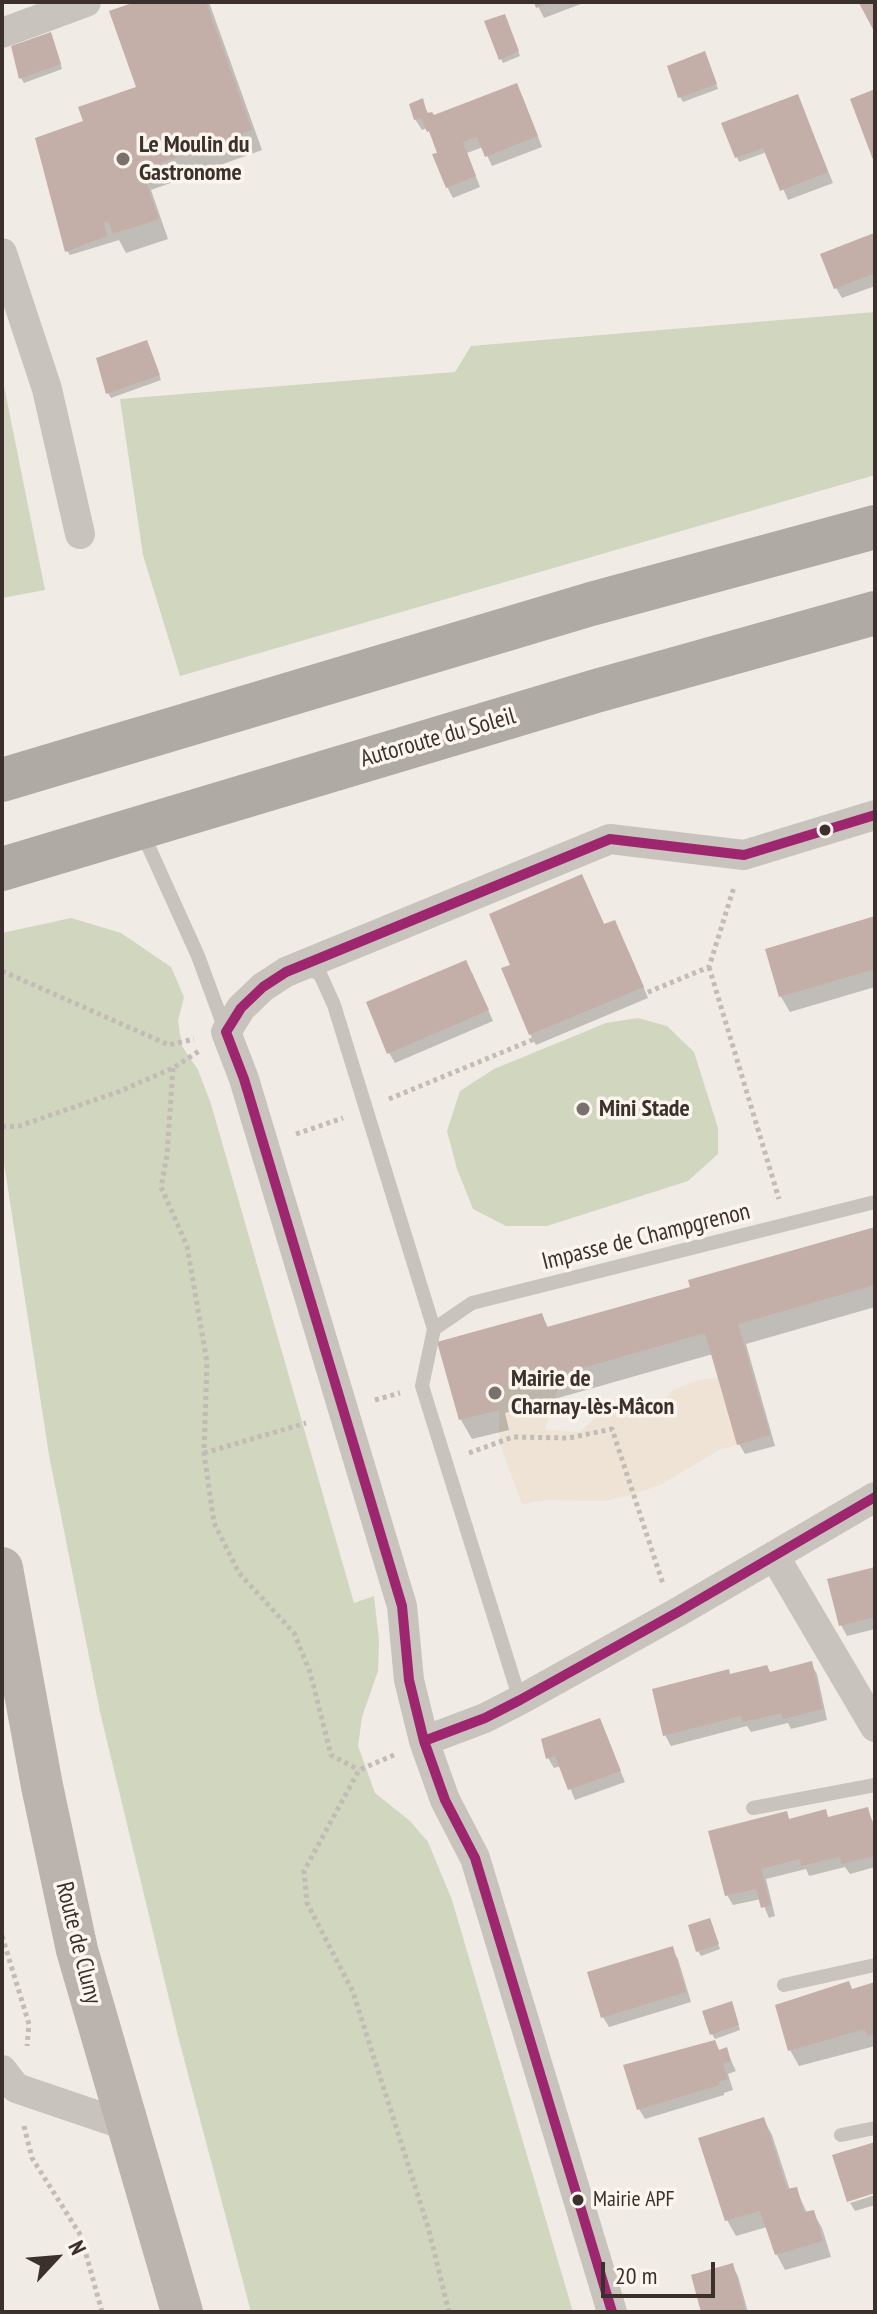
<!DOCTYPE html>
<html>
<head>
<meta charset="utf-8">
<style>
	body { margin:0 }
	#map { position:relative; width:877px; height:2314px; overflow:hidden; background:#f0ebe5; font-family:"PT Sans Narrow",sans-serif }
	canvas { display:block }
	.frame { position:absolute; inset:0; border:4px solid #3b302b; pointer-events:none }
	.north { position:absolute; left:16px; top:2218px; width:80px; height:80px; -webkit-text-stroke:6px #fbf5ee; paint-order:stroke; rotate:64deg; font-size:22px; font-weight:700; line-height:32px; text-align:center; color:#3b302b }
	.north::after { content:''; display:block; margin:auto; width:28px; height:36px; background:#3b302b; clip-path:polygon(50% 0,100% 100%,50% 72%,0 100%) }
	.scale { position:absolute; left:601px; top:2262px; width:114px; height:36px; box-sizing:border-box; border:4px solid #3b302b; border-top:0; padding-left:10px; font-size:24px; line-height:28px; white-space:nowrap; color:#3b302b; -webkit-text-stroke:6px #fbf5ee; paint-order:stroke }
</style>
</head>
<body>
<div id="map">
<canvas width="877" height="2314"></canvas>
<div class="frame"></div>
<div class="north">N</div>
<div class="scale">20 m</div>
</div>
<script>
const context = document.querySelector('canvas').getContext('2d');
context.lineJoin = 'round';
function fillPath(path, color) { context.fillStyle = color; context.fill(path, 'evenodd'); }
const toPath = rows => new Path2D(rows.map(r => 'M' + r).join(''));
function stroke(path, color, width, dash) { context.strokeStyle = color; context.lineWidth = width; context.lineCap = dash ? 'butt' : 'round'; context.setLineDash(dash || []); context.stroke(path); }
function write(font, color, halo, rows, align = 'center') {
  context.font = font + ' "PT Sans Narrow",sans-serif'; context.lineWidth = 7; context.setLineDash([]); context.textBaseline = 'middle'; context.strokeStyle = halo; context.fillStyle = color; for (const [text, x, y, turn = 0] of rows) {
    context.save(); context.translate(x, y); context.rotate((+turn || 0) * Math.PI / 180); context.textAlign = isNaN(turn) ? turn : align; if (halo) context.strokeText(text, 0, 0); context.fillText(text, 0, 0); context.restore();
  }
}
fillPath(toPath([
	[875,312,875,475,180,676,143,555,120,399,455,372,471,346],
	[2,376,45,590,2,598],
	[71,918,121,933,171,967,184,997,178,1021,182,1046,198,1070,211,1104,354,1603,374,1596,379,1640,378,1671,362,1717,358,1746,375,1793,410,1821,428,1842,452,1900,573,2312,251,2312,179,2040,100,1712,49,1455,2,1150,2,933],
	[638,1018,667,1026,694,1052,718,1128,718,1154,688,1181,547,1226,506,1226,473,1209,457,1169,447,1131,460,1091,494,1069,606,1023]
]), '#d1d6bf');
fillPath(toPath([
	[562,1374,545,1430,580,1432,606,1407,621,1407,638,1413,651,1412,661,1404,673,1390,698,1380,718,1378,737,1445,719,1450,660,1485,634,1494,604,1501,547,1500,522,1504,499,1442,499,1410,495,1393]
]), '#eee3d5');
fillPath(toPath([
	[141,2,209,2,262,150,151,190,168,239,126,253,119,240,70,255,67,251,86,122,138,88],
	[536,2,586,2,544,18],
	[507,21,520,56,503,63,501,59],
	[53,39,62,69,24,83,21,78],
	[707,59,718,89,683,102,680,97],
	[522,96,542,147,492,166,483,147,467,153,480,187,453,198,447,187,434,141,427,128,422,130,415,119,422,101,429,115,433,118],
	[810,126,833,183,788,200,767,152,739,162,737,157],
	[873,236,875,240,875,286,842,298,836,288],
	[149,347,161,380,111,398,108,393],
	[582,877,605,926,629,952,648,998,536,1045,530,1034,513,966],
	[875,918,875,987,790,1012,781,997,767,950],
	[472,973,493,1021,395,1063,389,1053],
	[875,1229,875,1307,746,1344,775,1446,745,1454,739,1444,713,1354,505,1413,509,1430,472,1439,461,1420,542,1316,549,1329,692,1288],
	[875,1569,875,1629,847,1636,841,1625],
	[811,1664,817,1674,827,1720,791,1729,788,1723,751,1732,747,1726,671,1746,665,1735,731,1676,770,1674],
	[599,1720,625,1782,575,1800,561,1766,554,1768,548,1758],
	[867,1809,875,1826,875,1867,850,1874,845,1867,809,1876,806,1869,766,1879,775,1916,769,1918,761,1899,733,1905,727,1895,786,1813,790,1821,825,1812,829,1819],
	[711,1926,720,1949,701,1956,698,1951],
	[672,1949,678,1959,691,2002,609,2027,603,2017],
	[875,1984,875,2046,799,2066,790,2050,853,1991],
	[732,2004,740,2030,715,2039,712,2034],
	[726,2050,736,2071,728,2074,733,2090,724,2093,724,2095,645,2119,639,2109],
	[764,2120,772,2135,790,2190,796,2189,807,2213,813,2212,822,2228,831,2257,785,2270,777,2255,767,2227,736,2236,727,2220],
	[875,2195,875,2205,855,2211,850,2203],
	[732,2265,738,2276,748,2312,703,2312]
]), '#0003');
fillPath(toPath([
	[135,2,206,2,252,130,142,170,159,219,113,234,108,221,104,223,107,236,65,252,35,138,83,121,78,107,136,87,109,11],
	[534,2,552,2,536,8],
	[862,2,875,2,875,33,859,3],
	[505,14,519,51,499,60,484,21],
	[51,32,61,64,19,79,11,46],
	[705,51,717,84,678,98,667,66],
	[517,83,538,136,485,157,477,137,463,142,476,176,446,188,432,154,437,153,429,131,427,132,421,118,414,120,409,104,423,98,427,113,432,112,434,115],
	[875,89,875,165,850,99],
	[798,94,828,172,780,191,763,148,735,158,721,123],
	[874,233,875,273,834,289,820,254],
	[147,340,160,375,106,394,96,358],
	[582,874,604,924,615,920,644,987,529,1035,501,968,510,965,489,914],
	[875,916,875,969,779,997,765,949],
	[466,960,489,1010,387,1054,366,1002],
	[875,1227,875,1285,738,1324,770,1435,737,1445,705,1333,495,1393,499,1410,459,1420,437,1342,542,1313,547,1327,690,1287,688,1280],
	[875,1567,875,1617,839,1626,827,1579],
	[812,1661,823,1709,783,1719,782,1713,743,1722,741,1716,663,1736,652,1689,729,1669,730,1674,767,1665,770,1672],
	[600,1718,621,1771,568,1790,555,1756,546,1759,541,1739],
	[868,1807,875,1833,875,1856,842,1864,839,1857,801,1866,800,1859,761,1869,771,1905,761,1908,756,1889,725,1896,708,1831,787,1811,789,1819,826,1809,828,1817],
	[710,1918,719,1944,696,1952,688,1925],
	[673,1946,686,1992,601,2018,587,1972],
	[849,1981,852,1989,875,1982,875,2033,867,2036,865,2029,788,2051,775,2005],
	[732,2001,739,2025,710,2035,702,2011],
	[715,2040,719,2050,727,2047,731,2061,723,2063,728,2079,719,2082,720,2085,637,2110,623,2065],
	[764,2117,787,2189,797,2187,804,2212,814,2210,823,2241,775,2255,760,2211,725,2221,698,2138],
	[875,2142,875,2193,847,2202,832,2155],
	[733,2263,746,2312,701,2312,691,2275]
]), '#c3afa7');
stroke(toPath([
	[709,967,779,1199],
	[2,971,169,1045,194,1039],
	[173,1068,167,1155,161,1187,187,1246,207,1362,204,1453,214,1523,239,1573,294,1633,310,1672,331,1755,359,1770],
	[389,1099,709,967,734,887],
	[2,1127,19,1126,118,1092,173,1068,199,1051],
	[296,1134,343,1118],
	[375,1400,400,1393],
	[204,1453,306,1423],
	[469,1453,513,1437,569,1438,612,1429,663,1584],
	[394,1755,359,1770,304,1871,307,1903,353,1992,428,2227,449,2312],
	[2,1936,29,2024,27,2046],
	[24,2126,32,2158,81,2236,102,2312]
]), '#c2bbb6', 5, [4, 4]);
stroke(toPath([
	[141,830,198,956,226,1032],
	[304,967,320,974,334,1005,434,1329,422,1386,520,1700],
	[434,1329,472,1303,875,1202],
	[753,1808,875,1785],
	[784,1985,875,1965],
	[841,2135,875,2128]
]), '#c9c3be', 14);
stroke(toPath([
	[2,33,86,2],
	[2,253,47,389,80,534],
	[775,1557,875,1727],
	[424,1741,485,1718,520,1700,678,1612,875,1497],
	[2,2070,16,2088,128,2126],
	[612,2312,475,1858,445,1800,424,1741,409,1680,402,1606,244,1079,226,1032,241,1008,263,987,286,972,610,839,744,855,875,815]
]), '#c9c3be', 30);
stroke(toPath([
	[2,1568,42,1786,77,1950,182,2312]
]), '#bab3ae', 42);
stroke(toPath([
	[2,780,591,604,875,527],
	[2,869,596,691,875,613]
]), '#afaaa4', 44);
stroke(toPath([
	[226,1032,244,1079,402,1606,409,1680,424,1741,445,1800,475,1858,612,2312],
	[226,1032,241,1008,263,987,286,972,610,839,744,855,875,815],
	[424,1741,485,1718,520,1700,678,1612,875,1497]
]), '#9d266f', 10);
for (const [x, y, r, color] of [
	[123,159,8,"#7a716c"],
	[825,830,7,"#3b302b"],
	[583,1109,8,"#7a716c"],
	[495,1393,8,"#7a716c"],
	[578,2200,7,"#3b302b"]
]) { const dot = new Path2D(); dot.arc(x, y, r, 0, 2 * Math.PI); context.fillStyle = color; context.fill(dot); stroke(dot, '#fbf5ee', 3); }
write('22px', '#3b302b', '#fbf5ee', [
	["Mairie APF",593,2200]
], 'left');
write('bold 24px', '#3b302b', '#fbf5ee', [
	["Le Moulin du",139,145],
	["Gastronome",139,173],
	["Mini Stade",599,1109],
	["Mairie de",511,1379],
	["Charnay-lès-Mâcon",511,1407]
], 'left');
write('24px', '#3b302b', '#fbf5ee', [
	["Autoroute du Soleil",438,738,-16],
	["Impasse de Champgrenon",646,1237,-14],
	["Route de Cluny",78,1943,76]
]);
</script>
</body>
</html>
